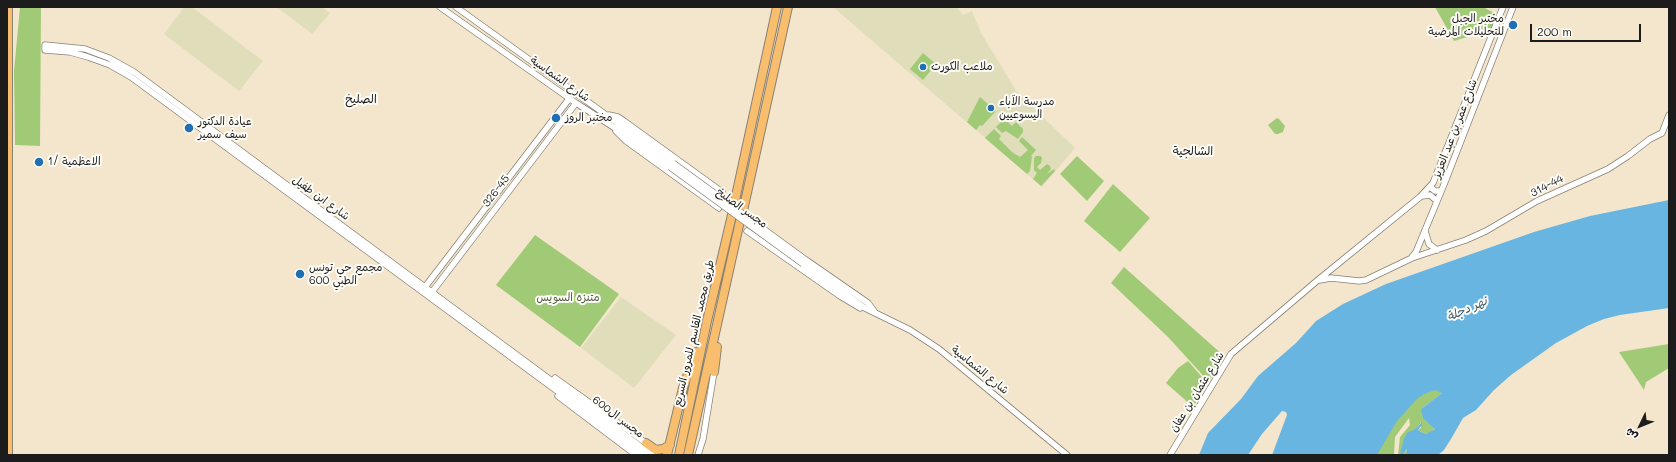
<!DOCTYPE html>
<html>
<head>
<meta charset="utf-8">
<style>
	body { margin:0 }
	#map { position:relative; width:1676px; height:462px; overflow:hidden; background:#f3e6cd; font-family:Mali,"Playpen Sans Arabic",sans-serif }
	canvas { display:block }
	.frame { position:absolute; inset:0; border:8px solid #1c1c1c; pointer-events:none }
	.north { position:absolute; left:1620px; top:406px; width:40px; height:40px; -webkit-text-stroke:3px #fdfcf7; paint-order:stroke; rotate:227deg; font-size:11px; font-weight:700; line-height:16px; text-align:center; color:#1c1c1c }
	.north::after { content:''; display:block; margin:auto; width:14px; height:18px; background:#1c1c1c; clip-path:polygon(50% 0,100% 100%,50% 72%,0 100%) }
	.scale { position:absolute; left:1530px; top:24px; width:111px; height:18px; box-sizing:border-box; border:2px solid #1c1c1c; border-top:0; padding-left:5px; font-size:12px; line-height:14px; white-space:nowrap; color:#1c1c1c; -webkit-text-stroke:3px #fdfcf7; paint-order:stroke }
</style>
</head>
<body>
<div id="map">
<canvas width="1676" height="462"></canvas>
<div class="frame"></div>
<div class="north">ش</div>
<div class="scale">200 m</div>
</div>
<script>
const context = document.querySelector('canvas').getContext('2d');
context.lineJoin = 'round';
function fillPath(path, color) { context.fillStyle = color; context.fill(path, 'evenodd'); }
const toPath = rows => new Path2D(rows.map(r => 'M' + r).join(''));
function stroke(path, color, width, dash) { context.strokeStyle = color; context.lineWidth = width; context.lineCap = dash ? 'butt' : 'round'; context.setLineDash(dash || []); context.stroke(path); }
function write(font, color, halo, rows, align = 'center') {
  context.font = font + ' Mali,"Playpen Sans Arabic",sans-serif'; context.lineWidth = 4; context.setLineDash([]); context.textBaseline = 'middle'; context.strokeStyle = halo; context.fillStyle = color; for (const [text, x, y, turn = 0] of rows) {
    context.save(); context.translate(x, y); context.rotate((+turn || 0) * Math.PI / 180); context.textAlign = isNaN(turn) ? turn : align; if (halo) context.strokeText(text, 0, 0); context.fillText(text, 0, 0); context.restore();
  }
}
fillPath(toPath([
	[184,7,192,7,263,61,239,91,164,34],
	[277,7,322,7,330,13,312,34],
	[833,7,956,7,963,15,972,11,981,33,1017,92,1075,148,1042,187],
	[621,297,676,335,634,388,581,348]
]), '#e0ddbb');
fillPath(toPath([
	[20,7,41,7,40,146,15,145,14,71],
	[1435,7,1483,7,1498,15,1494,29,1454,41],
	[923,53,936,64,923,80,910,69],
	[980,97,996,111,982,126,980,125,976,130,967,122],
	[1277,118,1279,119,1285,126,1283,132,1278,134,1275,134,1268,125],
	[1004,119,1012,126,1016,122,1023,129,1023,132,1018,139,1006,131,1002,133,996,127],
	[994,129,1001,136,999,139,1012,152,1020,157,1028,150,1019,141,1022,137,1036,150,1031,156,1032,156,1030,171,1027,174,985,138],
	[1036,156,1041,156,1042,158,1041,163,1037,167,1040,170,1047,164,1050,166,1051,169,1047,174,1054,169,1055,171,1041,186,1033,179,1037,173,1034,170,1034,158],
	[1077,156,1104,181,1087,201,1060,174],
	[1113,184,1150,218,1120,252,1084,221],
	[535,235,619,294,580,347,496,285],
	[1124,267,1224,356,1209,382,1168,337,1111,283],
	[1669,344,1669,368,1646,382,1644,390,1619,352],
	[1188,361,1208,384,1193,407,1166,383,1178,368],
	[1433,383,1442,393,1421,409,1435,428,1431,432,1426,434,1421,432,1418,430,1421,428,1421,422,1404,453,1408,449,1406,455,1398,455,1400,437,1410,425,1409,418,1395,437,1394,455,1373,455,1396,418]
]), '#a1ca76');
fillPath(toPath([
	[1669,200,1669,308,1620,315,1604,319,1587,326,1556,343,1511,375,1494,390,1476,410,1463,418,1451,439,1444,450,1438,455,1406,455,1407,449,1402,455,1400,454,1404,439,1407,433,1417,428,1422,422,1422,425,1418,430,1421,432,1426,434,1435,429,1423,418,1421,409,1442,393,1435,390,1424,394,1417,399,1397,421,1377,455,1272,455,1287,415,1286,412,1282,411,1262,434,1248,455,1199,455,1208,433,1241,399,1258,376,1296,343,1316,321,1343,304,1386,284,1534,232,1590,216]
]), '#69b5e2');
const tertiary = toPath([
	[440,7,576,103,632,139,670,167],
	[456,7,673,163],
	[609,115,618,117,624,121,722,192],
	[616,131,626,141,719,208],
	[1430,187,1435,191,1441,191],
	[1422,196,1430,195,1437,201],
	[747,231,840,296,860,308],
	[1425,231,1429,244,1437,250],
	[1412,257,1416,252,1445,182,1513,7],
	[806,260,868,303,874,311],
	[803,264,865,308,910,330,939,349,1067,455],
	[1320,280,1331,278,1359,281,1366,280,1412,258,1466,240,1486,231,1537,201,1608,169,1628,156,1650,139,1662,133,1669,115],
	[425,287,569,99],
	[432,292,576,103],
	[555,378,646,443],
	[558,396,636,455],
	[644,455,131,77,110,65,88,57,70,52,45,50,45,45,85,49,109,58,134,72,652,455],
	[698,455,703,439,714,372],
	[1170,455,1231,354,1318,280,1420,197,1433,183,1503,7]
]);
const motorway = toPath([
	[8,7,8,455],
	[734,205,777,7],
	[743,211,788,7],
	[714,372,717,347],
	[646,443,656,450,663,449,670,445],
	[667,455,683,388,696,352],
	[679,455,707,321,732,215],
	[688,455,740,221]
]);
stroke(tertiary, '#888174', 7);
stroke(motorway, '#888174', 10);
stroke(tertiary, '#fff', 5.5);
stroke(motorway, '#f9be6d', 8);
const tertiaryBridge = toPath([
	[673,163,806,260],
	[670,167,803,264]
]);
stroke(tertiaryBridge, '#888174', 7, []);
stroke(tertiaryBridge, '#fff', 5.5);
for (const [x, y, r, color] of [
	[1513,25,5,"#1f6fb2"],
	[923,67,4,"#1f6fb2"],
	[991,108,4,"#1f6fb2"],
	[556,118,5,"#1f6fb2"],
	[189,128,5,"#1f6fb2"],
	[39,162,5,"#1f6fb2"],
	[300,274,5,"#1f6fb2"]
]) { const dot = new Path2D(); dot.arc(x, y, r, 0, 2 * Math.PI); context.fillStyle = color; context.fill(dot); stroke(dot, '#fdfcf7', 1.5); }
write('11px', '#1c1c1c', '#fdfcf7', [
	["مختبر الجبل",1504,19,"right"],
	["للتحليلات المرضية",1504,32,"right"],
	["ملاعب الكورت",931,67],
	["مدرسة الآباء",999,102],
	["اليسوعيين",999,115],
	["مختبر الروز",565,118],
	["عيادة الدكتور",198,122],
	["سيف سمير",198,135],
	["الاعظمية /1",48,162],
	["مجمع حي تونس",309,268],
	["الطبي 600",309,281]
], 'left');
write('11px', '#1c1c1c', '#fdfcf7', [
	["شارع الشماسية",560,79,35],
	["شارع عمر بن عبد العزيز",1455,129,-69],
	["314-44",1547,186,-27],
	["326-45",496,191,-53],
	["شارع ابن طفيل",321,198,36],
	["مجسر الصليخ",742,208,36],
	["طريق محمد القاسم للمرور السريع",694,333,-77],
	["شارع الشماسية",980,370,39],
	["شارع عثمان بن عفان",1197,392,-58],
	["مجسر ال600",618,417,37]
]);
write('11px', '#4b593c', '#fdfcf7', [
	["متنزه السويس",568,298]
]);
write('12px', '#1c1c1c', '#fdfcf7', [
	["الصليخ",361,99],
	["الشالجية",1193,151]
]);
write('italic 12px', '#3b596b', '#fdfcf7', [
	["نهر دجلة",1467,309,-24]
]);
</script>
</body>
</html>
